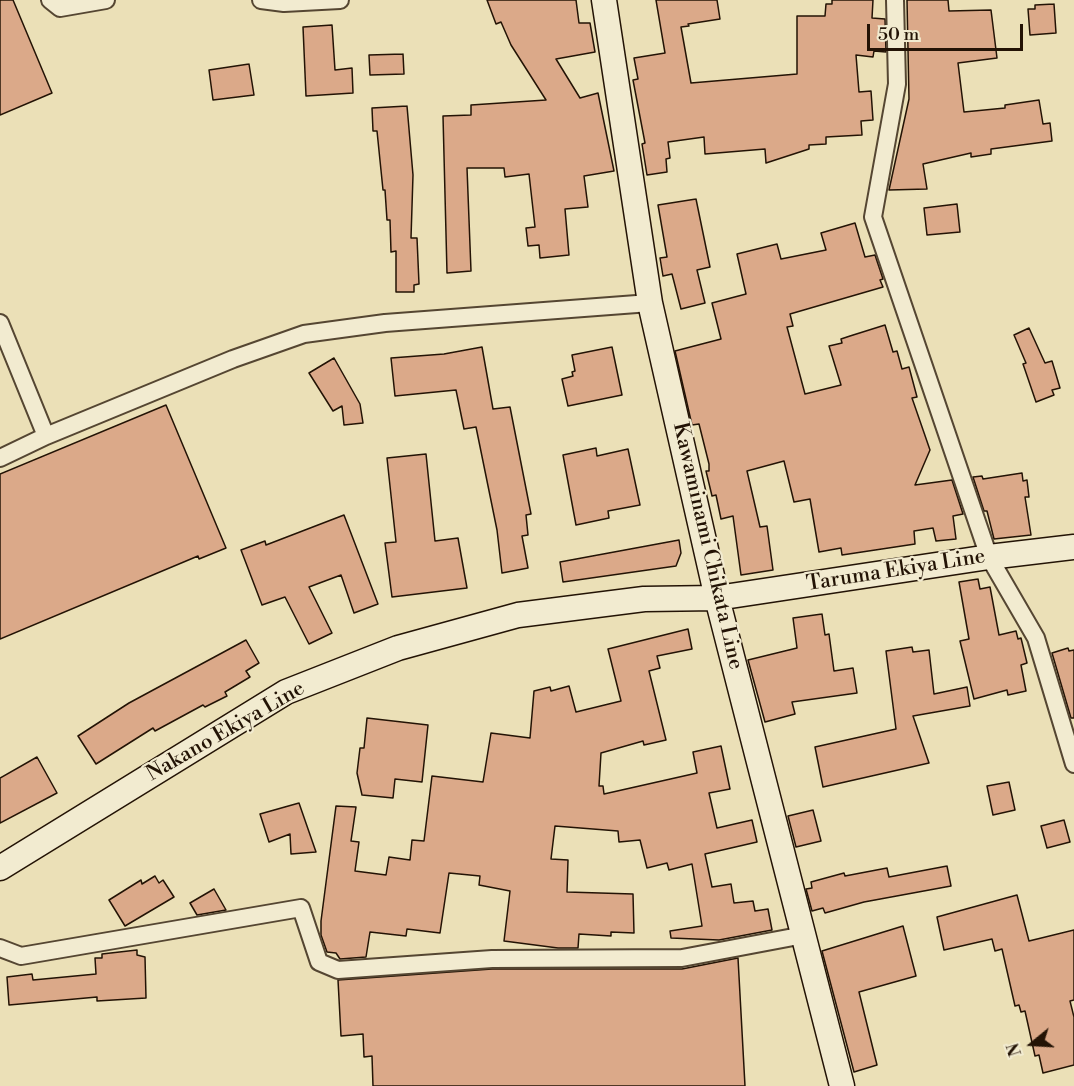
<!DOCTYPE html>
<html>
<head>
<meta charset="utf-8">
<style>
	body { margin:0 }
	#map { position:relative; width:1074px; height:1086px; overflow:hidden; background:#ebe0b7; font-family:"Libre Bodoni",serif }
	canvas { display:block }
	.north { position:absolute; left:1002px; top:1014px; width:60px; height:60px; -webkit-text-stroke:4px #f2ebd0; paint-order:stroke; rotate:252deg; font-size:16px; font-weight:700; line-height:24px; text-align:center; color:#231305 }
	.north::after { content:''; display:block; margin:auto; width:21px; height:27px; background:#231305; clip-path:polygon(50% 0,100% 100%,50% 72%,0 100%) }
	.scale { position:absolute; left:867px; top:24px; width:156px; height:27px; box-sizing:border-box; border:3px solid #231305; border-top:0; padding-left:8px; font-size:18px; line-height:21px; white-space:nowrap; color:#231305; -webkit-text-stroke:4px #f2ebd0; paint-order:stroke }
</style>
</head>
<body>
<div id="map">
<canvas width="1074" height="1086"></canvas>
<div class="north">N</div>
<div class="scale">50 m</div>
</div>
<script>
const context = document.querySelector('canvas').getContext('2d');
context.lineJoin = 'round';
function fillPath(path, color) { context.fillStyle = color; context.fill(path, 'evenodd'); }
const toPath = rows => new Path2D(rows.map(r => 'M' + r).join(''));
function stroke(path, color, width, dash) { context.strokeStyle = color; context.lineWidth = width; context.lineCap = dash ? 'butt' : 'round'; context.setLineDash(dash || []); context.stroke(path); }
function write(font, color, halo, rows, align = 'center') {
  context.font = font + ' "Libre Bodoni",serif'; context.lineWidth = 4.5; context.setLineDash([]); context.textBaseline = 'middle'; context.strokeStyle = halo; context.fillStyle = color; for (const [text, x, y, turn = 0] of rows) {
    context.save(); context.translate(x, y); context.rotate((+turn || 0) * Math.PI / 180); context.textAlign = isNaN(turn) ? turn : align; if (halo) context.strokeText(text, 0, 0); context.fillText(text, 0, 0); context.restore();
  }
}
const building = toPath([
	[0,0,13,0,52,93,0,115,0,0],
	[487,0,576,0,579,23,590,23,595,52,556,59,580,98,598,93,614,171,584,176,588,207,565,209,569,255,540,258,539,245,528,246,526,228,535,227,529,174,505,177,504,168,467,168,471,271,447,273,443,116,471,115,471,105,546,100,511,45,501,22,496,24,487,0],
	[656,0,717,0,720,19,688,24,689,26,681,27,691,83,797,74,797,16,825,16,826,4,832,4,832,0,873,0,872,18,885,19,886,52,874,51,873,57,856,55,859,92,871,91,873,120,861,121,862,135,826,137,826,144,809,145,809,149,766,163,765,149,705,154,704,137,668,142,670,158,666,159,667,172,647,175,642,144,645,143,633,80,638,79,634,58,665,53,656,0],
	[907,0,948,0,949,11,991,10,997,58,958,63,964,112,1005,108,1005,105,1039,100,1043,124,1050,123,1052,141,991,149,991,154,971,157,971,153,923,164,927,189,889,190,909,99,907,0],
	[1054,4,1056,33,1030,35,1028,9,1035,9,1035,5,1054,4],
	[332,25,335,70,352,68,353,93,306,96,303,27,332,25],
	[403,54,404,74,370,75,369,55,403,54],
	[249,64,254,95,213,100,209,70,249,64],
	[407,106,413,175,411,238,417,238,419,284,414,285,414,292,396,292,396,251,391,252,390,220,387,220,385,190,383,190,377,131,373,131,372,108,407,106],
	[696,199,710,267,697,270,705,303,681,309,672,274,663,276,660,258,667,257,658,205,696,199],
	[957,204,960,232,927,235,924,208,957,204],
	[855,223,865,257,875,255,883,279,880,280,883,287,790,314,793,326,787,327,805,394,841,385,829,346,842,343,841,339,850,336,885,325,893,352,897,351,902,369,909,367,917,397,912,398,930,450,915,485,952,480,963,514,953,516,956,539,936,541,933,528,914,531,915,544,842,555,841,548,819,552,810,499,794,502,784,461,747,471,760,527,767,526,773,570,741,575,733,516,721,519,716,495,712,496,706,471,709,471,709,464,699,424,692,425,675,351,721,339,712,303,746,294,737,254,777,244,781,259,826,250,821,233,855,223],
	[1029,328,1045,363,1052,361,1060,388,1052,390,1054,395,1036,402,1023,364,1026,363,1014,335,1029,328],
	[482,347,493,409,510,407,531,514,526,515,528,535,522,536,528,568,502,573,497,530,476,427,464,429,456,390,395,396,391,358,444,354,482,347],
	[612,347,622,395,568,406,562,379,573,376,572,372,575,371,572,355,612,347],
	[334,358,360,404,363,423,344,425,342,406,333,411,309,373,334,358],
	[166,405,226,548,199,559,198,556,0,639,0,474,166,405],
	[596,448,597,456,628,449,640,505,608,511,609,518,576,525,563,455,596,448],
	[426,454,435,541,458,538,467,588,392,597,385,543,396,542,387,458,426,454],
	[1022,473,1023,481,1027,480,1029,497,1025,497,1031,535,994,539,987,511,984,511,973,477,982,476,983,479,1022,473],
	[344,515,378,604,354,613,341,575,309,587,332,633,309,644,285,597,262,605,241,550,265,541,266,545,344,515],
	[679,540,681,553,676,566,563,582,560,562,679,540],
	[978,579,980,589,990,587,999,635,1016,631,1018,639,1021,638,1027,663,1021,665,1026,691,1008,695,1007,690,974,699,960,641,969,639,959,582,978,579],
	[822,614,825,635,829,634,834,671,853,668,857,693,792,702,795,714,765,722,748,660,797,648,793,618,822,614],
	[688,629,692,649,657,656,660,668,649,671,666,740,644,745,643,741,601,753,599,786,603,786,604,794,697,773,693,752,721,746,730,789,709,793,717,828,752,820,757,842,705,854,712,887,731,884,734,903,753,901,755,911,768,909,772,930,719,940,671,938,670,931,702,926,692,864,669,870,667,863,647,868,640,840,619,842,618,831,555,826,551,859,568,860,567,892,633,894,634,933,611,932,611,936,579,934,578,948,558,948,504,941,510,891,479,885,480,876,449,873,440,933,407,929,406,936,370,932,366,957,340,959,336,953,327,952,321,935,321,921,336,806,356,807,351,841,359,842,355,871,386,875,389,857,410,860,412,840,424,841,432,776,483,782,491,733,530,738,534,691,550,687,551,691,569,686,576,712,621,701,608,649,688,629],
	[246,640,259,663,246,671,250,677,225,692,227,696,205,707,203,705,155,731,153,728,96,764,78,736,129,703,246,640],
	[912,647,913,652,929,650,934,694,967,687,970,706,913,716,929,763,823,787,815,747,896,729,886,651,912,647],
	[1068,648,1069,651,1074,650,1074,718,1071,718,1052,653,1068,648],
	[367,718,428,725,422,782,395,779,393,798,362,795,357,773,360,748,364,748,367,718],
	[37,757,57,793,0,823,0,778,37,757],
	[1009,782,1015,810,993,815,987,786,1009,782],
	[299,803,316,852,291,854,290,834,269,842,260,814,299,803],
	[813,810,821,841,796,847,788,816,813,810],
	[1064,820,1070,842,1047,848,1041,826,1064,820],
	[947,866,951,886,864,902,825,913,823,908,812,911,806,889,812,888,811,882,844,873,845,876,887,868,889,877,947,866],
	[155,876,159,883,163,880,174,897,125,926,109,900,141,880,142,884,155,876],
	[214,889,226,910,197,915,190,903,214,889],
	[1017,895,1029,941,1074,930,1074,1000,1070,1001,1074,1017,1074,1065,1043,1073,1039,1055,1035,1056,1025,1011,1021,1012,1019,1005,1015,1006,1002,949,995,951,992,939,944,950,937,917,1017,895],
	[903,926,916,976,859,992,877,1065,854,1072,822,951,903,926],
	[137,950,137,955,145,957,146,998,97,1001,97,997,9,1005,7,977,32,974,33,980,96,974,95,958,102,958,102,954,137,950],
	[738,958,745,1086,373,1086,372,1056,364,1057,363,1034,341,1036,338,980,492,969,682,969,738,958]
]);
fillPath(building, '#dba989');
stroke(building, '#231305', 1.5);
const minor = toPath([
	[50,0,60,8,106,0],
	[261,0,284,3,340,0],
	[895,0,897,84,873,217,989,557,1036,638,1074,764],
	[0,323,46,436],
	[0,458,46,436,233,359,304,334,385,323,650,303],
	[0,948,21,956,301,908,319,962,338,970,492,959,682,958,804,935]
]);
const secondary = toPath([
	[604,0,650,303,717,598,842,1086],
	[0,868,286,692,398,648,518,615,644,599,717,598,989,557,1074,547]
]);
stroke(minor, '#554632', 20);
stroke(secondary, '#231305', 27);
stroke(minor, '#f2ebd0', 16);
stroke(secondary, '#f2ebd0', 24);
write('21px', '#231305', '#f2ebd0', [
	["Kawaminami Chikata Line",707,546,77],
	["Taruma Ekiya Line",896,571,-9],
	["Nakano Ekiya Line",226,732,-30]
]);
</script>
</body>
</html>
